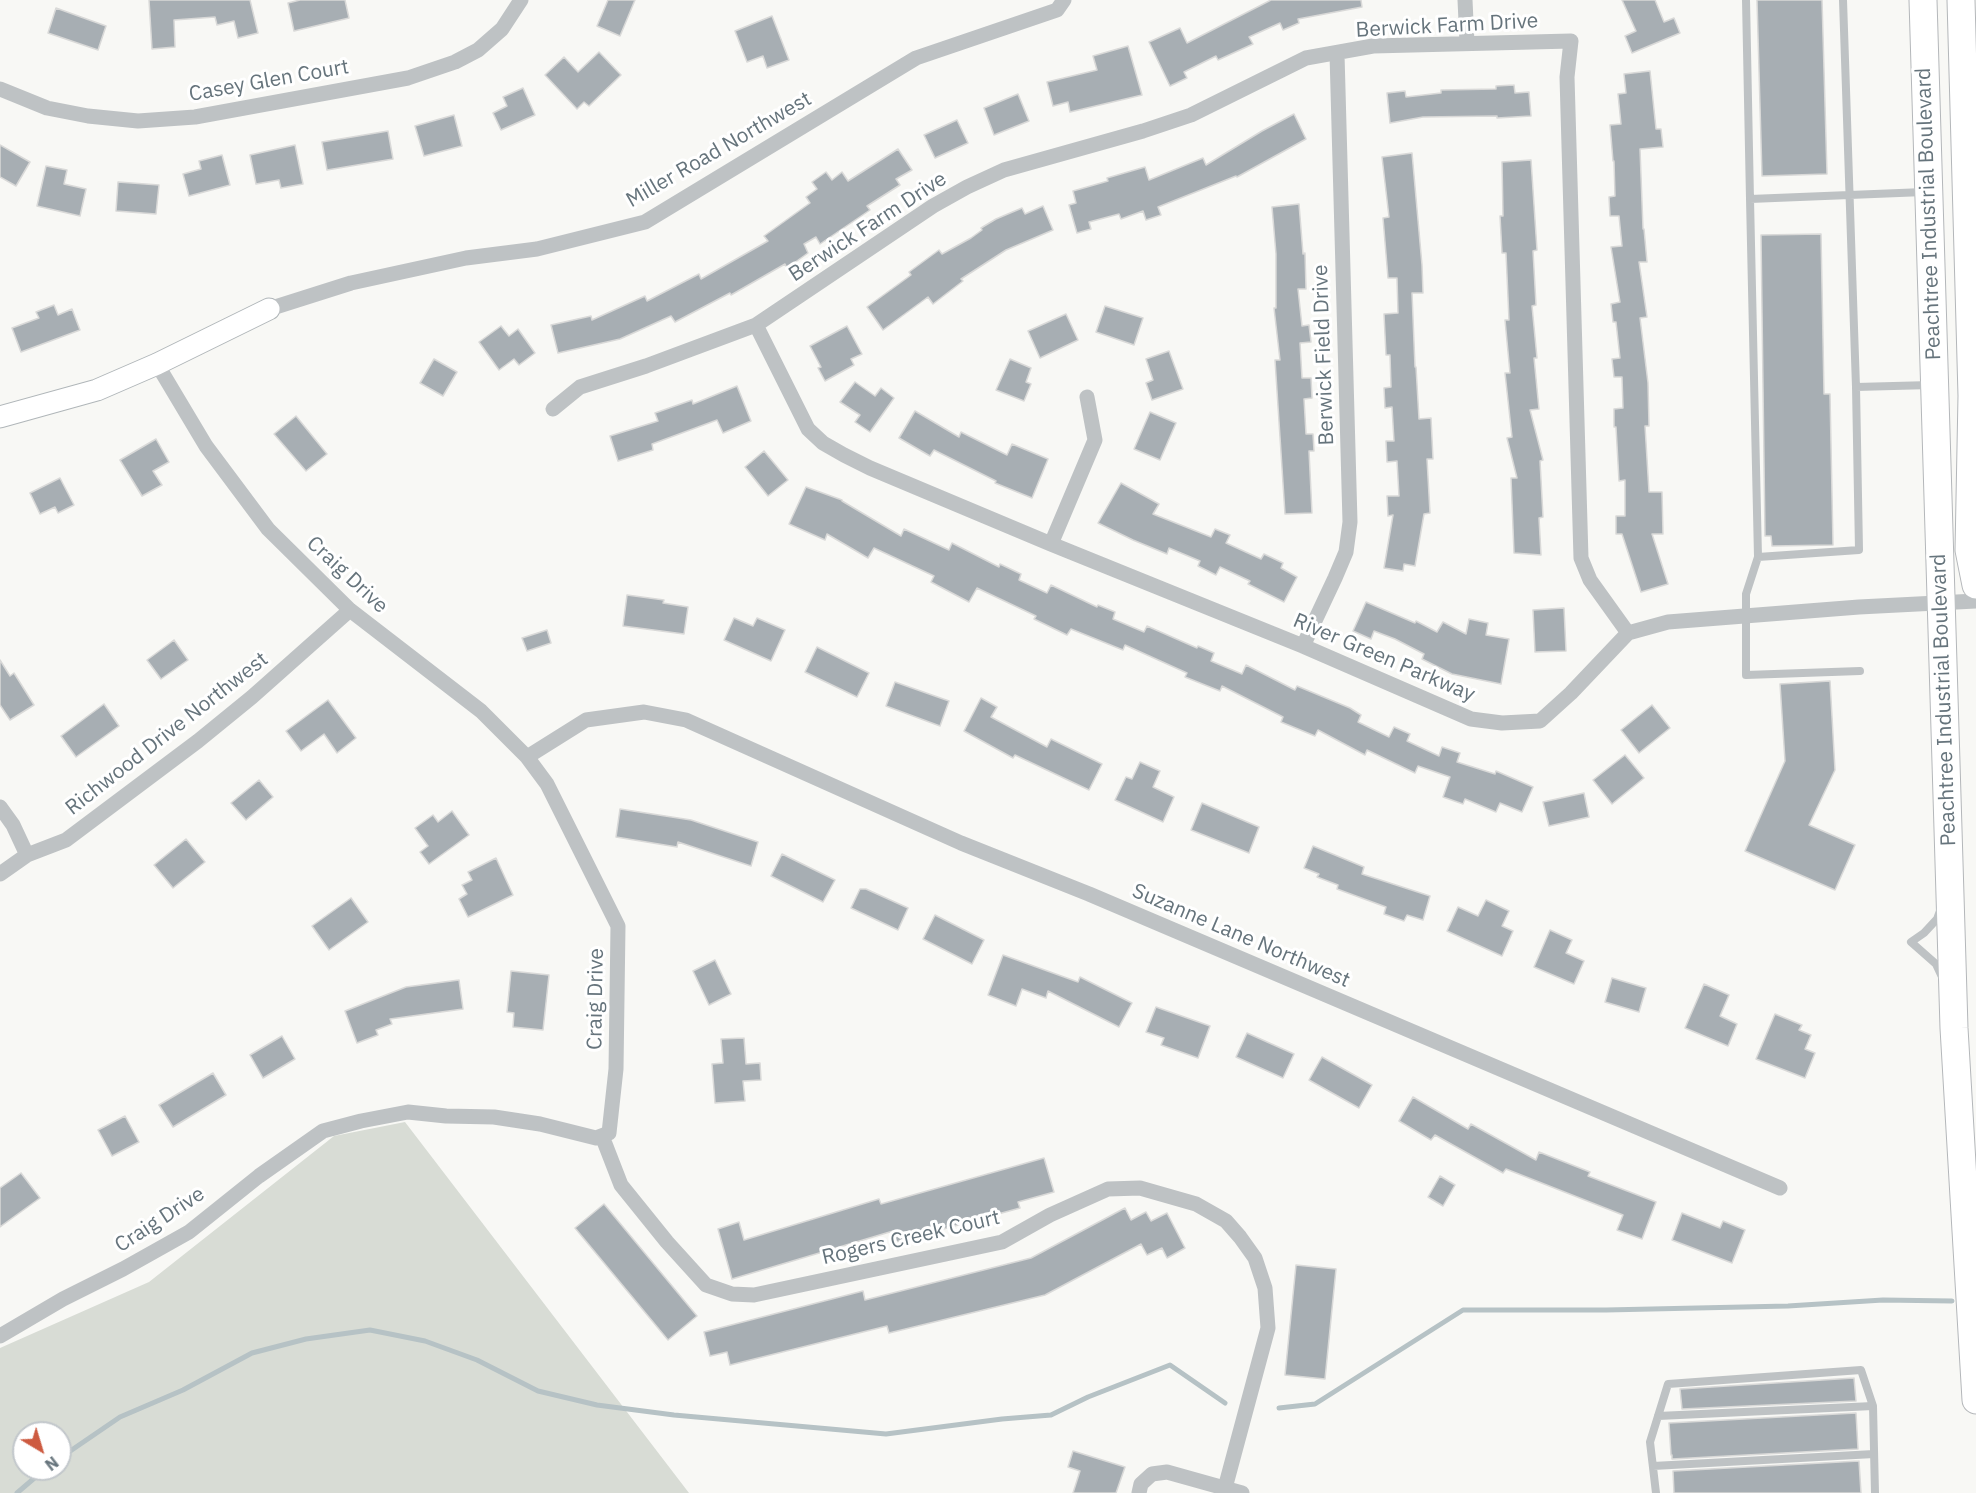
<!DOCTYPE html>
<html>
<head>
<meta charset="utf-8">
<style>
	body { margin:0 }
	#map { position:relative; width:1976px; height:1493px; overflow:hidden; background:#f8f8f5; font-family:"IBM Plex Sans",sans-serif }
	canvas { display:block }
	.north { position:absolute; left:12px; top:1421px; width:60px; height:60px; box-sizing:border-box; background:#fff; border:2px solid #c2c7cb; border-radius:50%; rotate:142deg; font-size:16px; font-weight:700; line-height:24px; text-align:center; color:#66747c }
	.north::after { content:''; display:block; margin:auto; width:21px; height:27px; background:#cd5a40; clip-path:polygon(50% 0,100% 100%,50% 72%,0 100%) }
</style>
</head>
<body>
<div id="map">
<canvas width="1976" height="1493"></canvas>
<div class="north">N</div>
</div>
<script>
const context = document.querySelector('canvas').getContext('2d');
context.lineJoin = 'round';
function fillPath(path, color) { context.fillStyle = color; context.fill(path, 'evenodd'); }
const toPath = rows => new Path2D(rows.map(r => 'M' + r).join(''));
function stroke(path, color, width, dash) { context.strokeStyle = color; context.lineWidth = width; context.lineCap = dash ? 'butt' : 'round'; context.setLineDash(dash || []); context.stroke(path); }
function write(font, color, halo, rows, align = 'center') {
  context.font = font + ' "IBM Plex Sans",sans-serif'; context.lineWidth = 6; context.setLineDash([]); context.textBaseline = 'middle'; context.strokeStyle = halo; context.fillStyle = color; for (const [text, x, y, turn = 0] of rows) {
    context.save(); context.translate(x, y); context.rotate((+turn || 0) * Math.PI / 180); context.textAlign = isNaN(turn) ? turn : align; if (halo) context.strokeText(text, 0, 0); context.fillText(text, 0, 0); context.restore();
  }
}
fillPath(toPath([
	[405,1122,689,1493,0,1493,0,1348,149,1282,334,1136],
	[24,1433,60,1433,60,1469,24,1469]
]), '#d8dcd5');
stroke(toPath([
	[1279,1408,1315,1404,1463,1310,1606,1310,1788,1306,1883,1300,1952,1301],
	[60,1458,120,1417,183,1390,252,1353,306,1339,370,1330,425,1341,477,1360,538,1391,597,1405,674,1415,886,1434,1002,1419,1051,1415,1088,1397,1170,1365,1225,1403],
	[17,1493,45,1469]
]), '#b6c2c5', 5);
const building = toPath([
	[149,0,250,0,258,33,238,38,234,21,217,25,215,17,174,20,175,47,152,49,149,0],
	[300,0,345,0,349,18,294,31,288,3,300,0],
	[608,0,635,0,620,36,597,26,608,0],
	[1271,0,1361,0,1362,7,1298,19,1299,23,1283,30,1280,23,1249,37,1253,44,1218,60,1216,56,1184,72,1187,78,1170,86,1149,42,1180,28,1187,43,1271,0],
	[1622,0,1655,0,1664,22,1674,18,1680,33,1632,53,1625,36,1636,31,1622,0],
	[1757,0,1822,0,1827,174,1762,176,1757,0],
	[56,8,106,26,98,50,48,33,56,8],
	[772,16,789,60,767,68,763,56,747,62,735,31,772,16],
	[1128,46,1142,95,1070,112,1068,102,1053,106,1047,82,1097,70,1093,56,1128,46],
	[599,52,621,75,589,106,584,102,577,109,545,75,564,57,578,72,599,52],
	[1650,71,1656,129,1661,129,1663,147,1640,149,1643,229,1644,229,1647,262,1639,262,1647,317,1640,318,1648,383,1649,426,1645,426,1649,492,1662,492,1663,534,1652,534,1668,584,1641,592,1622,534,1616,534,1616,516,1625,516,1625,480,1619,481,1616,427,1614,427,1614,409,1623,408,1622,377,1614,377,1612,359,1620,358,1616,322,1613,322,1611,304,1620,302,1611,247,1622,246,1619,216,1610,216,1609,197,1615,196,1614,161,1613,161,1610,125,1621,124,1618,94,1626,93,1624,74,1650,71],
	[1514,85,1515,93,1529,92,1531,116,1497,118,1497,116,1423,117,1390,123,1387,93,1405,91,1406,97,1441,93,1441,90,1496,89,1496,86,1514,85],
	[523,88,535,115,501,130,493,113,507,106,503,97,523,88],
	[1018,94,1029,121,994,135,984,108,1018,94],
	[1294,114,1306,139,1237,177,1236,176,1158,207,1161,215,1146,220,1143,211,1121,219,1119,214,1089,222,1091,229,1077,233,1069,205,1076,203,1073,191,1108,181,1107,178,1145,167,1149,180,1203,158,1206,165,1262,131,1294,114],
	[454,115,462,146,424,156,415,126,454,115],
	[957,120,968,143,935,158,924,135,957,120],
	[388,131,393,159,327,170,322,142,388,131],
	[0,145,30,162,16,186,0,177,0,145],
	[295,145,303,184,281,188,279,180,256,184,250,155,295,145],
	[898,149,912,170,896,179,900,185,867,206,870,210,820,244,816,237,804,244,808,253,787,268,785,264,731,295,730,293,675,322,671,316,620,339,558,353,551,325,591,316,592,320,645,296,647,301,699,274,701,279,768,241,764,236,810,203,806,197,817,189,812,182,826,172,832,180,842,172,848,181,898,149],
	[1412,153,1422,265,1423,293,1412,293,1415,367,1416,367,1419,419,1431,418,1433,459,1427,459,1430,513,1424,514,1415,566,1404,564,1403,571,1384,568,1393,515,1388,516,1387,496,1399,496,1397,461,1387,462,1386,441,1394,441,1392,407,1385,408,1384,388,1391,387,1390,355,1386,355,1384,314,1398,313,1397,278,1388,278,1383,218,1389,217,1382,157,1412,153],
	[222,155,230,185,189,196,183,174,201,169,199,161,222,155],
	[1531,160,1537,250,1533,251,1536,305,1532,306,1537,358,1534,358,1539,409,1530,410,1543,460,1540,461,1543,517,1539,518,1541,555,1514,553,1511,478,1517,478,1507,438,1512,437,1505,373,1510,373,1505,320,1509,320,1506,253,1502,253,1500,216,1503,216,1502,162,1531,160],
	[46,166,67,170,64,184,86,189,80,216,37,206,46,166],
	[118,182,159,185,156,214,116,211,118,182],
	[1299,204,1303,254,1305,253,1306,289,1298,289,1302,326,1309,325,1311,342,1300,343,1302,378,1311,378,1312,398,1304,399,1306,434,1313,434,1314,451,1309,451,1312,513,1285,514,1275,360,1280,360,1274,308,1276,308,1276,254,1272,207,1299,204],
	[1043,206,1053,230,1006,250,961,279,963,281,933,304,928,297,883,330,867,307,911,275,909,272,939,250,942,254,971,238,982,230,981,228,996,219,1022,208,1025,214,1043,206],
	[1821,234,1824,394,1830,394,1833,545,1772,546,1771,536,1765,536,1761,235,1821,234],
	[54,305,58,315,72,309,80,330,21,352,12,328,39,318,36,312,54,305],
	[1105,306,1143,318,1134,345,1096,332,1105,306],
	[1066,314,1078,340,1040,358,1028,331,1066,314],
	[501,326,509,336,518,329,535,353,519,365,514,359,499,370,479,342,501,326],
	[847,326,862,354,851,359,854,365,825,381,818,368,821,367,810,346,847,326],
	[1169,351,1183,389,1152,400,1146,383,1153,380,1146,359,1169,351],
	[434,359,457,372,443,396,420,383,434,359],
	[1010,359,1031,368,1026,382,1031,384,1024,401,996,390,1010,359],
	[855,382,875,396,881,388,894,398,870,432,855,422,860,415,840,402,855,382],
	[737,386,751,421,723,433,717,420,652,444,653,450,618,461,610,436,658,421,655,413,692,400,693,404,737,386],
	[915,411,959,437,961,432,1007,455,1012,444,1048,459,1032,498,995,483,996,481,934,450,930,456,899,438,915,411],
	[1150,412,1176,423,1160,460,1134,449,1150,412],
	[296,416,327,454,306,471,274,434,296,416],
	[156,439,169,462,153,471,162,485,142,496,120,460,156,439],
	[764,451,788,480,768,496,745,467,764,451],
	[60,478,74,505,58,513,55,507,40,514,30,493,60,478],
	[1121,483,1159,504,1153,514,1211,537,1215,529,1230,535,1226,543,1261,559,1264,554,1283,563,1281,568,1297,577,1284,602,1248,584,1250,581,1220,567,1216,575,1198,566,1200,561,1169,548,1167,554,1133,540,1098,523,1121,483],
	[806,487,842,500,842,501,901,536,904,529,949,550,952,543,999,567,1000,564,1021,574,1019,580,1047,593,1051,585,1097,607,1098,605,1115,612,1113,619,1144,632,1147,626,1197,648,1198,646,1214,653,1211,661,1242,674,1246,665,1295,690,1297,686,1350,708,1361,715,1358,722,1389,737,1394,727,1410,734,1407,741,1439,756,1442,747,1460,753,1457,762,1495,774,1496,771,1533,787,1522,812,1500,803,1496,812,1465,799,1463,804,1443,797,1450,777,1418,766,1415,773,1367,750,1365,755,1318,730,1315,736,1281,722,1283,717,1222,686,1220,691,1185,677,1187,673,1125,645,1123,650,1071,629,1067,635,1034,619,1036,616,977,588,969,602,931,582,934,576,874,548,868,558,827,534,825,540,789,524,806,487],
	[627,595,664,600,663,603,688,607,684,634,623,626,627,595],
	[1366,602,1415,623,1416,621,1437,632,1443,622,1466,634,1469,619,1488,623,1486,635,1509,639,1501,684,1452,674,1422,659,1424,654,1395,639,1374,631,1371,639,1353,631,1366,602],
	[1564,608,1566,651,1535,652,1533,610,1564,608],
	[734,618,753,626,757,618,785,630,771,661,724,640,734,618],
	[547,630,551,643,527,651,522,638,547,630],
	[174,640,188,660,161,679,147,660,174,640],
	[817,647,869,673,857,697,805,672,817,647],
	[0,660,10,676,14,673,34,705,10,720,0,705,0,660],
	[1830,681,1835,770,1809,825,1855,845,1835,890,1745,851,1785,761,1780,684,1830,681],
	[895,682,949,701,940,726,886,706,895,682],
	[981,698,997,707,991,717,1047,747,1051,739,1102,764,1089,790,1015,755,1013,758,964,731,981,698],
	[328,700,356,738,337,753,324,734,301,751,286,731,328,700],
	[104,704,119,726,76,757,61,736,104,704],
	[1652,705,1670,728,1639,753,1621,730,1652,705],
	[1625,755,1644,778,1612,804,1593,780,1625,755],
	[1140,762,1160,771,1153,787,1174,797,1163,822,1115,800,1126,777,1132,779,1140,762],
	[259,780,273,797,246,820,231,803,259,780],
	[1584,793,1589,817,1549,826,1543,802,1584,793],
	[1202,803,1259,827,1249,853,1191,830,1202,803],
	[620,809,691,820,758,842,751,866,678,842,677,847,616,837,620,809],
	[452,811,469,835,429,864,420,852,428,846,415,828,433,815,438,822,452,811],
	[186,839,205,862,173,888,154,865,186,839],
	[1313,846,1364,867,1362,874,1430,896,1423,920,1407,915,1404,921,1384,914,1386,907,1337,889,1338,885,1317,877,1319,874,1304,868,1313,846],
	[782,854,835,880,823,902,771,876,782,854],
	[496,858,513,895,468,917,459,899,467,894,462,885,472,880,468,872,496,858],
	[860,889,866,889,908,908,898,930,851,908,860,889],
	[351,898,368,922,329,950,312,926,351,898],
	[1486,900,1509,911,1502,926,1513,931,1502,956,1447,931,1458,907,1478,916,1486,900],
	[935,915,984,940,972,964,923,939,935,915],
	[1550,930,1572,940,1566,953,1584,961,1574,984,1534,967,1550,930],
	[1003,955,1078,982,1080,977,1132,1003,1119,1027,1048,991,1046,998,1022,989,1016,1006,988,995,1003,955],
	[715,960,731,994,709,1005,693,971,715,960],
	[511,971,549,975,543,1030,513,1027,514,1013,507,1012,511,971],
	[1612,978,1646,988,1639,1012,1605,1002,1612,978],
	[459,980,463,1009,390,1019,392,1024,376,1030,378,1035,357,1043,345,1011,406,987,459,980],
	[1704,984,1729,995,1720,1016,1737,1024,1728,1046,1685,1028,1704,984],
	[1156,1007,1210,1026,1198,1058,1161,1045,1164,1038,1146,1032,1156,1007],
	[1775,1014,1802,1025,1799,1030,1811,1035,1805,1049,1815,1053,1805,1078,1756,1059,1775,1014],
	[1247,1033,1294,1054,1283,1078,1236,1057,1247,1033],
	[282,1036,295,1059,263,1078,250,1055,282,1036],
	[744,1038,746,1064,760,1063,761,1080,743,1081,745,1101,715,1103,712,1064,723,1063,721,1039,744,1038],
	[1322,1057,1372,1085,1359,1108,1309,1080,1322,1057],
	[213,1073,226,1095,173,1127,159,1105,213,1073],
	[1413,1097,1468,1129,1471,1124,1536,1160,1539,1152,1590,1172,1588,1176,1656,1202,1642,1239,1617,1230,1623,1215,1506,1169,1503,1173,1435,1135,1431,1140,1399,1121,1413,1097],
	[125,1116,139,1142,112,1156,98,1130,125,1116],
	[1044,1158,1054,1192,1018,1202,1020,1208,896,1242,893,1231,732,1279,718,1229,739,1222,744,1240,879,1199,881,1204,1044,1158],
	[21,1173,40,1198,0,1227,0,1188,21,1173],
	[1440,1176,1455,1185,1443,1206,1428,1197,1440,1176],
	[604,1204,697,1316,668,1340,575,1228,604,1204],
	[1125,1208,1131,1220,1146,1212,1151,1221,1167,1213,1185,1248,1167,1258,1162,1248,1147,1255,1141,1244,1045,1295,889,1333,887,1326,730,1365,727,1352,710,1356,704,1332,863,1291,865,1300,1031,1258,1125,1208],
	[1682,1213,1720,1228,1723,1221,1745,1230,1732,1263,1672,1240,1682,1213],
	[1296,1265,1336,1269,1325,1379,1285,1375,1296,1265],
	[1854,1378,1856,1401,1682,1409,1680,1389,1854,1378],
	[1856,1413,1858,1449,1672,1459,1672,1455,1671,1455,1669,1423,1856,1413],
	[1073,1451,1125,1467,1116,1493,1073,1493,1080,1471,1068,1467,1073,1451],
	[1859,1461,1861,1493,1674,1493,1673,1471,1859,1461]
]);
fillPath(building, '#a7aeb3');
stroke(building, '#d9d9d8', 1.5);
const secondary = toPath([
	[0,417,97,390,157,364,269,309]
]);
const highway = toPath([
	[1923,0,1954,1028,1976,1400],
	[1961,0,1972,396,1969,550,1976,585]
]);
stroke(secondary, '#b0b6b9', 23);
stroke(highway, '#b4b7ba', 29);
stroke(toPath([
	[1746,0,1750,199],
	[1843,0,1856,387],
	[1758,557,1750,199,1924,192],
	[1860,671,1746,675,1746,594,1758,557,1859,550,1856,387,1931,385],
	[1941,908,1937,919,1924,933,1911,942,1936,964,1943,979],
	[1658,1416,1873,1406],
	[1653,1466,1874,1454],
	[1656,1493,1650,1442,1668,1384,1861,1370,1873,1406,1875,1493]
]), '#bec2c4', 8);
stroke(toPath([
	[1465,0,1467,43],
	[0,89,47,108,88,116,138,121,195,117,408,78,455,62,478,50,502,29,521,0],
	[269,309,351,283,466,258,537,249,645,222,916,58,1057,10,1064,0],
	[756,325,808,429,823,443,844,455,870,468,1051,544,1303,646,1471,719,1502,723,1540,721,1571,693,1628,633,1668,622,1859,607,1976,601],
	[553,409,580,387,646,366,756,325,933,206,967,187,1004,170,1143,131,1191,115,1306,58,1373,46,1571,41,1567,77,1581,558,1590,580,1628,633],
	[1051,544,1095,440,1087,397],
	[1303,646,1335,578,1346,552,1350,522,1337,54],
	[527,757,586,720,644,712,686,720,961,843,1089,894,1780,1188],
	[0,807,13,825,27,855],
	[0,874,27,855,66,840,198,741,252,697,350,610],
	[602,1136,621,1185,667,1242,706,1285,732,1294,754,1295,1002,1242,1050,1215,1108,1189,1140,1188,1196,1204,1226,1221,1240,1237,1255,1258,1265,1288,1268,1328,1225,1488],
	[0,1336,63,1299,123,1269,189,1232,259,1176,323,1131,361,1121,408,1112,446,1116,494,1117,540,1124,596,1138,609,1133,616,1069,618,926,547,784,527,757,481,711,350,610,268,529,206,446,157,364],
	[1139,1493,1141,1484,1152,1474,1167,1472,1242,1493]
]), '#bec2c4', 15);
stroke(secondary, '#fff', 21);
stroke(highway, '#fff', 27);
write('21px', '#66747c', '#fff', [
	["Berwick Farm Drive",1447,26,-3],
	["Casey Glen Court",269,81,-10],
	["Miller Road Northwest",719,150,-30],
	["Peachtree Industrial Boulevard",1929,214,-92],
	["Berwick Farm Drive",868,227,-33],
	["Berwick Field Drive",1324,355,-92],
	["Craig Drive",347,575,43],
	["River Green Parkway",1384,658,23],
	["Peachtree Industrial Boulevard",1944,700,-92],
	["Richwood Drive Northwest",167,734,-38],
	["Suzanne Lane Northwest",1241,936,23],
	["Craig Drive",596,999,-89],
	["Craig Drive",160,1220,-33],
	["Rogers Creek Court",911,1238,-13]
]);
</script>
</body>
</html>
